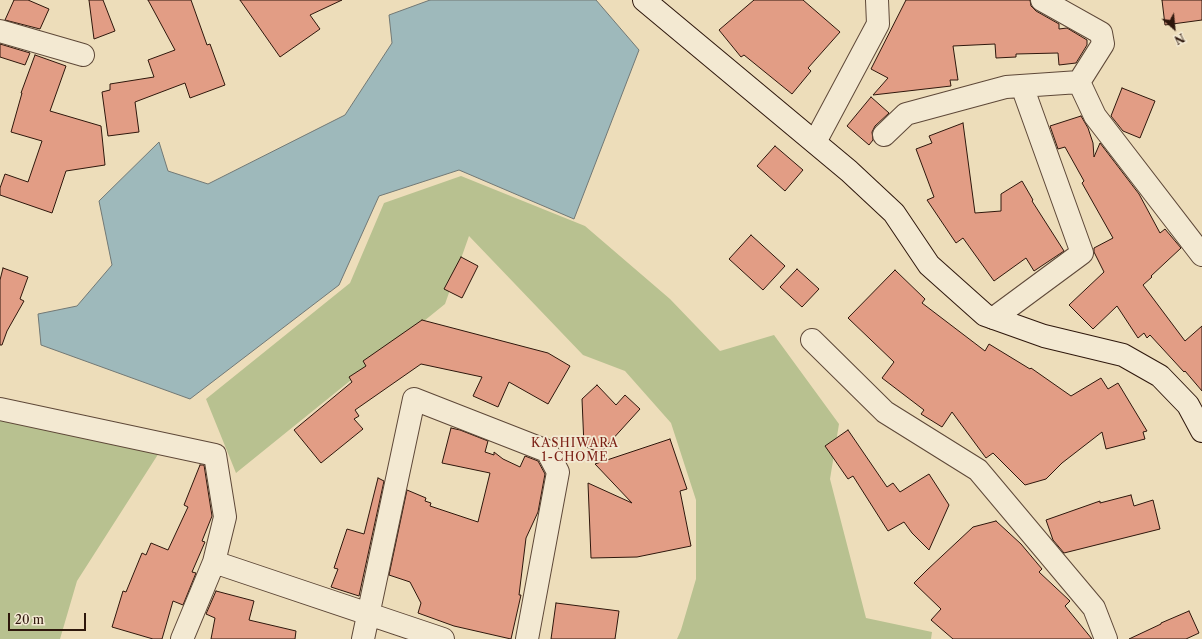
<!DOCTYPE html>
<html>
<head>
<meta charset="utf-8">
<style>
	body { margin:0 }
	#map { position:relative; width:1202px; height:639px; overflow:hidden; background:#edddba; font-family:"Libre Caslon Text",serif }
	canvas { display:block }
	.north { position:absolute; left:1154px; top:8px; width:40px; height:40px; -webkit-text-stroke:3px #f3e9d2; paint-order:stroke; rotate:153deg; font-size:11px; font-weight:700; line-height:16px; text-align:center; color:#2e170c }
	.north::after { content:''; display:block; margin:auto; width:14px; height:18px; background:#2e170c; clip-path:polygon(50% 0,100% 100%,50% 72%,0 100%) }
	.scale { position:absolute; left:8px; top:613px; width:78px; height:18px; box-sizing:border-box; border:2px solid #2e170c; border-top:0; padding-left:5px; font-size:12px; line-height:14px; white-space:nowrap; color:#2e170c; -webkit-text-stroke:3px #f3e9d2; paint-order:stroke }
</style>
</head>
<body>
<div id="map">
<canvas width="1202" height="639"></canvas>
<div class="north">N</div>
<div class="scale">20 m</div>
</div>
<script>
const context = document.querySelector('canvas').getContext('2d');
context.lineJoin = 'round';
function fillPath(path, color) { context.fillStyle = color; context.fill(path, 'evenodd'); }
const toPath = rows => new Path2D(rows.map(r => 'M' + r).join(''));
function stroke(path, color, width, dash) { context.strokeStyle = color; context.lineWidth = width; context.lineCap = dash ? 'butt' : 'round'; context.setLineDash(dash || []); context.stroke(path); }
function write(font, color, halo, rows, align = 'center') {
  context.font = font + ' "Libre Caslon Text",serif'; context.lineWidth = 3.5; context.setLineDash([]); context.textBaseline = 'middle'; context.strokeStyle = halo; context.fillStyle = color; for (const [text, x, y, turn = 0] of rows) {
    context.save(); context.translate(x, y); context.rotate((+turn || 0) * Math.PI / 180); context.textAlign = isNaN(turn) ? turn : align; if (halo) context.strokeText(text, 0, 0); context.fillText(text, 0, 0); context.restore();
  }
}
fillPath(toPath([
	[461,176,585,226,670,299,720,351,774,335,839,424,830,479,866,618,932,632,931,639,677,639,681,630,696,579,696,500,671,423,625,371,583,355,469,236,445,304,236,473,206,399,350,283,384,203],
	[0,412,164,445,77,581,60,639,0,639]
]), '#b8c190');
const water = toPath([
	[430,0,596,0,639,50,574,219,459,170,379,196,339,285,190,399,41,345,38,314,77,306,112,265,99,201,159,142,168,171,208,184,345,115,392,43,389,15,430,0]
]);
fillPath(water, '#9eb9bb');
stroke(water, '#717875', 1);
const building = toPath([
	[14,0,28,0,49,9,40,29,5,20,14,0],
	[89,0,103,0,115,31,94,39,89,0],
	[148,0,191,0,207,45,210,44,225,85,190,98,185,83,135,102,139,132,108,136,102,92,110,90,110,84,154,77,148,60,175,50,148,0],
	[240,0,342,0,310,15,320,29,280,57,240,0],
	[754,0,803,0,840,32,808,68,811,71,792,94,744,55,741,57,719,30,754,0],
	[906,0,1030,0,1031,6,1036,11,1059,24,1059,29,1067,28,1087,40,1087,45,1076,63,1059,65,1058,53,1016,54,1016,57,996,58,995,44,953,46,958,80,950,80,951,86,873,95,888,78,871,69,906,0],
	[1162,0,1202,0,1202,20,1165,25,1162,0],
	[0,44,30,53,25,65,0,57,0,44],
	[35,55,66,66,50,111,101,126,105,165,66,171,52,213,0,195,0,188,5,174,28,182,42,141,11,132,22,93,21,93,35,55],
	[1122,88,1155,101,1140,138,1123,131,1111,116,1122,88],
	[871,97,889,113,875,126,872,132,873,140,869,145,847,126,871,97],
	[1081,116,1088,128,1093,143,1094,157,1100,143,1139,194,1160,233,1165,229,1181,248,1151,276,1152,277,1143,285,1185,341,1202,326,1202,391,1185,371,1184,372,1150,335,1147,338,1144,333,1138,338,1117,306,1093,329,1069,305,1104,272,1094,252,1094,248,1113,238,1082,183,1084,181,1065,147,1058,149,1050,126,1081,116],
	[963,123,975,213,1001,211,1001,194,1022,181,1033,200,1032,201,1064,251,1034,271,1026,258,994,281,963,238,956,243,927,200,934,197,916,149,932,143,929,136,963,123],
	[775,146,803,170,785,191,757,166,775,146],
	[751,235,785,266,763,290,729,259,751,235],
	[461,257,478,266,462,298,444,289,461,257],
	[3,268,28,277,20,299,24,301,7,331,2,345,0,345,0,280,3,268],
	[797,269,819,289,802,307,780,287,797,269],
	[895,270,925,299,922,303,985,351,989,344,1030,369,1031,368,1071,396,1101,378,1108,389,1118,383,1147,431,1143,432,1145,439,1106,449,1102,432,1062,463,1046,479,1025,485,993,453,986,458,952,412,942,427,921,414,924,410,882,378,894,362,848,318,895,270],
	[422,320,548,353,570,366,548,404,509,382,498,407,473,396,482,377,421,364,355,410,359,416,354,419,363,429,321,463,294,430,352,382,349,377,366,366,363,361,422,320],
	[597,385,616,405,625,395,640,409,600,453,584,446,582,399,597,385],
	[451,428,460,430,488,441,485,452,494,455,494,452,503,459,520,467,525,456,538,461,545,474,538,512,526,538,519,595,521,595,511,639,454,626,418,613,421,603,410,582,389,575,407,490,426,498,425,501,431,503,430,506,478,522,490,473,442,463,451,428],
	[848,430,887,487,893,483,900,492,929,474,949,505,929,550,912,533,904,522,888,531,853,476,848,479,825,446,848,430],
	[670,439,687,489,680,491,691,546,637,557,591,558,588,483,632,503,595,464,670,439],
	[200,465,204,465,212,516,202,541,205,542,192,572,196,573,183,605,173,601,162,639,153,639,112,627,123,591,126,592,142,553,146,555,151,543,168,550,188,507,184,505,200,465],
	[378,478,384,481,359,596,331,587,338,569,334,568,347,529,364,534,378,478],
	[1131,495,1134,506,1153,500,1160,529,1064,553,1053,540,1046,520,1100,501,1100,503,1131,495],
	[996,521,1021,544,1042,569,1039,572,1070,601,1065,606,1092,639,953,639,931,620,941,609,914,583,927,570,973,527,996,521],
	[216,591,254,601,249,620,296,631,295,639,211,639,215,618,206,614,216,591],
	[556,603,619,611,615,639,551,639,556,603],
	[1189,611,1199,633,1186,639,1129,639,1161,624,1161,623,1189,611]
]);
fillPath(building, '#e29d85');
stroke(building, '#2e170c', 1);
const street = toPath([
	[1042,0,1101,33,1103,44,1079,82],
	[0,31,83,55],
	[884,135,906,114,1006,87,1079,82,1095,116,1202,255],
	[815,142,878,24,877,0],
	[994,318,1082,253,1022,86],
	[812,340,885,412,978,470,1094,608,1106,639],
	[0,409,215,455,225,517,214,562,182,639],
	[214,562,443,639],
	[363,639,414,399,547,451,558,472,527,639]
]);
const secondary = toPath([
	[644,0,849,171,894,213,929,265,985,315,1044,336,1123,355,1160,376,1188,405,1202,431]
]);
stroke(street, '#5e4838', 24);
stroke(secondary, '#2e170c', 24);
stroke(street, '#f3e9d2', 22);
stroke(secondary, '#f3e9d2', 22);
context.letterSpacing = '1px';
write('12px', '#7a1f14', '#f3e9d2', [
	["KASHIWARA",575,444],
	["1-CHOME",575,458]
]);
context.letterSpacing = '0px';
</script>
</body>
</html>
